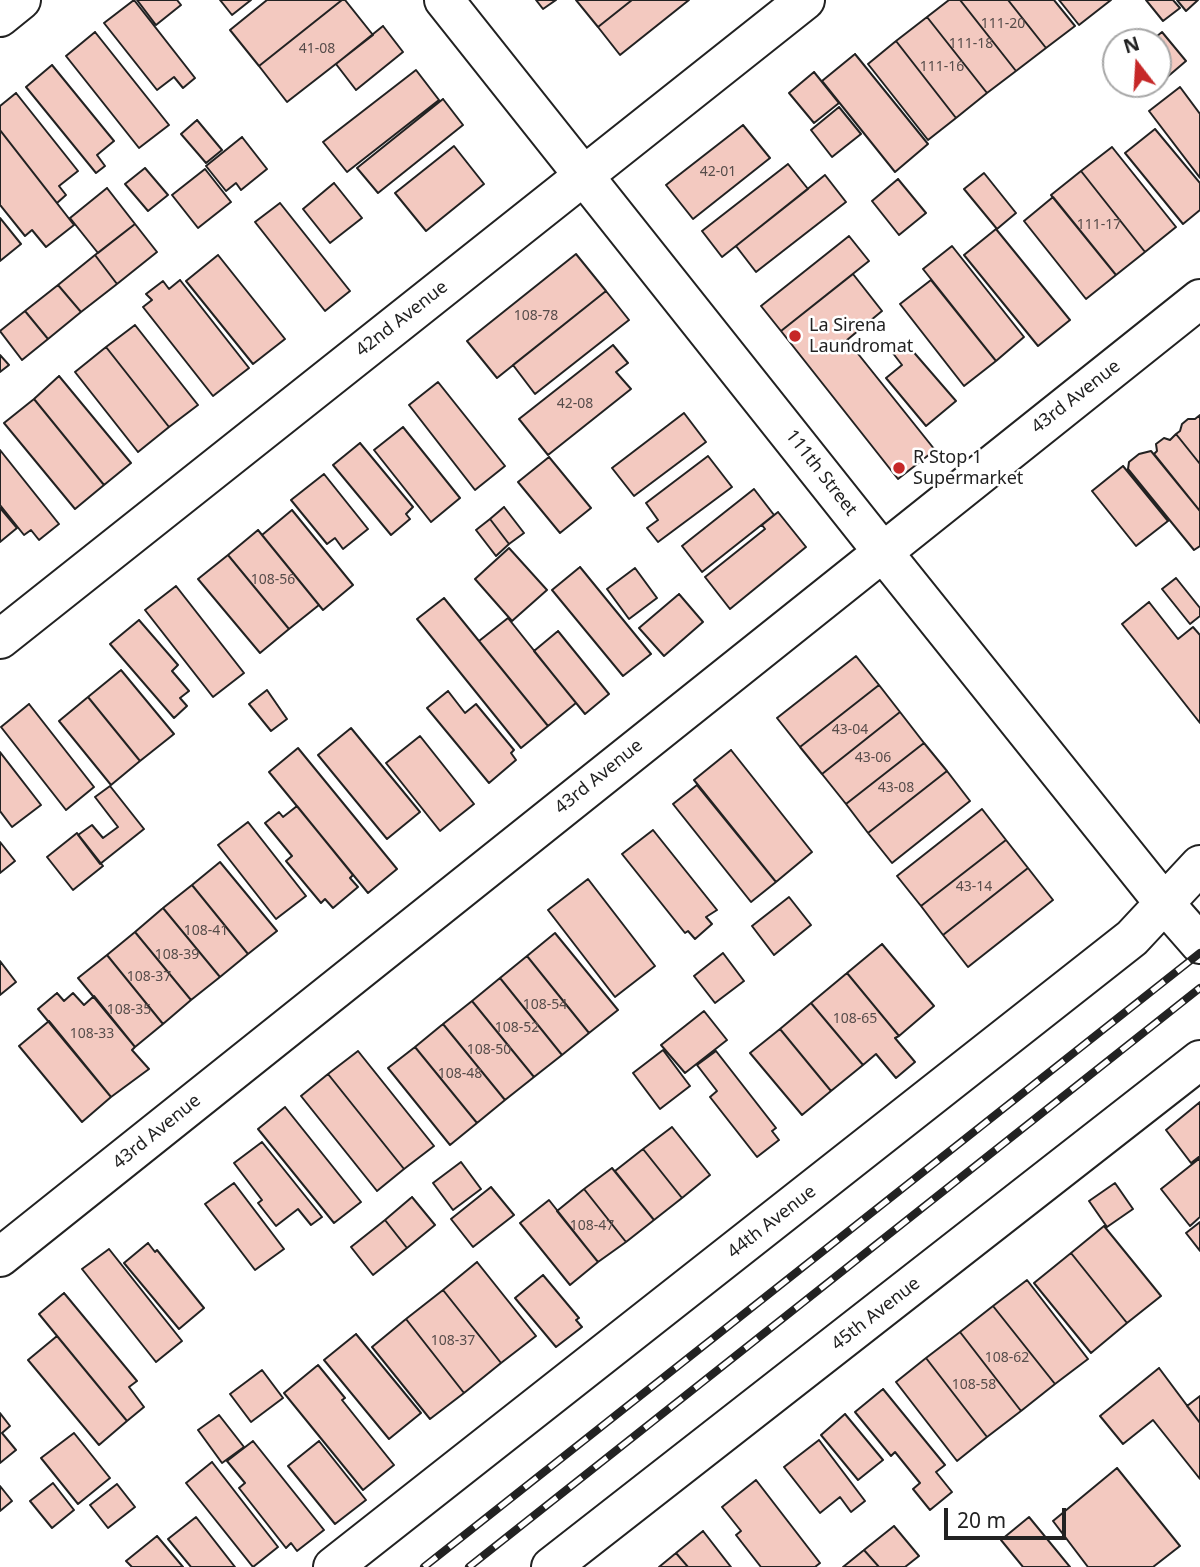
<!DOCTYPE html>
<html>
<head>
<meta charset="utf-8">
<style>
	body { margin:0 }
	#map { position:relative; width:1200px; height:1567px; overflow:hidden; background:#fff; font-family:"Noto Sans",sans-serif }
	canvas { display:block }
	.north { position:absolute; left:1102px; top:28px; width:70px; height:70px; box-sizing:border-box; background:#fff; border:2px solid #a7a7a7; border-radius:50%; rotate:343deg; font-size:19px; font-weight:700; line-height:28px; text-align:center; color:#222 }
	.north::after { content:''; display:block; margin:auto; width:24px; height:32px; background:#c62828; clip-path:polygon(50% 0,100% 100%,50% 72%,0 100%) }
	.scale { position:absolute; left:944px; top:1508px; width:122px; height:32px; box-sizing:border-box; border:4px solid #222; border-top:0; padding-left:9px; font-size:21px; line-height:24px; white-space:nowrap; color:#222; -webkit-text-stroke:5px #fff; paint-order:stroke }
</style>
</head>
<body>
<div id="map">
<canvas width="1200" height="1567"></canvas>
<div class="north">N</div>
<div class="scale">20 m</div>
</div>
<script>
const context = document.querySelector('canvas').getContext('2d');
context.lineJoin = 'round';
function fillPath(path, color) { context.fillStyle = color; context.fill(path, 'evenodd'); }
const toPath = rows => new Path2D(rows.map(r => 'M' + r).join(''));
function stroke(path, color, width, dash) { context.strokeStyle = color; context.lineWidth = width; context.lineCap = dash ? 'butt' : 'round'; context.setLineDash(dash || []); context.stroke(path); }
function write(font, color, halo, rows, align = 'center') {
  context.font = font + ' "Noto Sans",sans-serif'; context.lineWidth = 5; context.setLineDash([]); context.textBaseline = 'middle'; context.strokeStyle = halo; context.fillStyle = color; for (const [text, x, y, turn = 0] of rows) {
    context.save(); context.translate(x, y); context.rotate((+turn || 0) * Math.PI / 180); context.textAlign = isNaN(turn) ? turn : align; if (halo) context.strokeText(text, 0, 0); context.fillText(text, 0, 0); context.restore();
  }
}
const building = toPath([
	[134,0,195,78,183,88,174,77,157,90,104,23,134,0],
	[137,0,177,0,181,5,156,25,137,0],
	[220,0,251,0,232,15,220,0],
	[267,0,342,0,259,66,230,30,267,0],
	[342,0,345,0,373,35,287,102,259,66,342,0],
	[536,0,556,0,543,9,536,0],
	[576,0,632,0,598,27,576,0],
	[632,0,689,0,620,55,598,27,632,0],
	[949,0,960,0,1016,71,987,93,927,17,949,0],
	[960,0,1008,0,1046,48,1016,71,960,0],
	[1008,0,1054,0,1075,26,1046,48,1008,0],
	[1059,0,1111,0,1079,25,1059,0],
	[1146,0,1173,0,1180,8,1163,21,1146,0],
	[1177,0,1198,0,1186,11,1177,0],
	[927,17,987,93,956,118,896,41,927,17],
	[383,26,403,52,356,90,336,64,383,26],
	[95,32,169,125,139,148,66,56,95,32],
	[1162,32,1186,61,1159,84,1158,42,1150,42,1162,32],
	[896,41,956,118,928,140,868,64,896,41],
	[855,54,928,144,895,172,822,81,855,54],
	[52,65,114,141,97,155,105,166,96,173,26,87,52,65],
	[416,70,439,100,347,172,323,142,416,70],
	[814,72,839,103,814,123,789,93,814,72],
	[1180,87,1200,114,1200,178,1149,111,1180,87],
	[16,93,78,171,59,186,66,195,57,203,0,130,0,106,16,93],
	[443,99,463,125,378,193,357,168,443,99],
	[839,107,861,134,832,157,811,130,839,107],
	[197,120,222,150,206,163,181,134,197,120],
	[743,125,770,158,693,219,666,185,743,125],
	[1155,129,1200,183,1200,210,1183,224,1125,153,1155,129],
	[0,130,74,225,46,247,32,230,25,236,0,205,0,130],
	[242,137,267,169,241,190,236,183,226,191,206,166,242,137],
	[454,146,484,184,426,231,395,193,454,146],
	[1112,147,1176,227,1145,252,1081,171,1112,147],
	[788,164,808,189,722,257,702,231,788,164],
	[145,168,168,195,148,211,125,184,145,168],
	[205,169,231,202,198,228,172,195,205,169],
	[1081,171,1145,252,1116,275,1051,195,1081,171],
	[984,173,1016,213,997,229,964,189,984,173],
	[825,175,846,202,756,272,736,246,825,175],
	[898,179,926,213,899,235,872,201,898,179],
	[334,183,362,218,330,243,303,209,334,183],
	[107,188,135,224,98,253,70,218,107,188],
	[1053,197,1116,275,1086,299,1024,221,1053,197],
	[280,203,350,291,325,311,255,222,280,203],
	[0,218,21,244,0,261,0,218],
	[135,224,157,252,117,284,95,255,135,224],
	[996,229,1070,320,1038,346,964,255,996,229],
	[849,236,869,261,781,331,761,306,849,236],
	[952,246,1024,337,996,361,923,269,952,246],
	[576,254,606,291,497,378,467,341,576,254],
	[95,255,117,284,81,312,58,285,95,255],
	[218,255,285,339,253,364,186,281,218,255],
	[853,274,882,311,847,340,935,450,898,479,781,331,853,274],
	[180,280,249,368,213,396,143,307,152,300,146,294,163,281,169,289,180,280],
	[931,280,996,361,964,386,900,304,931,280],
	[58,285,81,312,48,339,25,311,58,285],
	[606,291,629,320,535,394,513,365,606,291],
	[25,311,48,339,22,360,0,331,25,311],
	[135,325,198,405,169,427,106,347,135,325],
	[904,341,956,401,926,426,886,378,902,365,892,352,904,341],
	[613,345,628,363,616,372,631,389,548,455,519,419,613,345],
	[106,347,169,427,138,452,75,372,106,347],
	[0,355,9,365,0,372,0,355],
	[59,376,131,463,104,485,34,399,59,376],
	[438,382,505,466,475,490,409,405,438,382],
	[34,399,104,485,75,509,4,423,34,399],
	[684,413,706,442,634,496,612,468,684,413],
	[1200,415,1200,464,1176,434,1180,431,1182,424,1188,419,1195,419,1200,415],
	[403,427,460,498,431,522,374,450,403,427],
	[1176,434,1200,464,1200,511,1154,454,1157,451,1156,444,1164,438,1170,440,1176,434],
	[360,443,413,507,406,514,410,519,391,535,333,465,360,443],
	[0,450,59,524,39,540,31,530,24,535,0,505,0,450],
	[1151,451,1200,511,1200,546,1194,550,1128,469,1129,462,1139,454,1151,451],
	[708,456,732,487,658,542,647,528,658,520,646,503,708,456],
	[549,457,591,508,560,533,518,482,549,457],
	[1123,466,1168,521,1136,546,1092,491,1123,466],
	[324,474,368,529,343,549,335,538,327,544,291,500,324,474],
	[754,489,774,515,702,572,682,546,754,489],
	[504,507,524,533,509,544,490,519,504,507],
	[0,508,17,528,0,542,0,508],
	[292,510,353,585,323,610,262,535,292,510],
	[778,512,806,547,730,609,705,577,765,529,762,525,778,512],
	[490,519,509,544,496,556,476,530,490,519],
	[258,530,319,605,289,629,228,555,258,530],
	[509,548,547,590,512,621,475,579,509,548],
	[228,555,289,629,260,653,198,579,228,555],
	[580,567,651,654,623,676,552,590,580,567],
	[635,568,657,598,629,619,607,589,635,568],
	[1176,578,1200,608,1200,616,1190,624,1162,589,1176,578],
	[176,586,244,673,213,697,145,610,176,586],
	[679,594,703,622,664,656,639,628,679,594],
	[444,598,548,726,521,748,417,619,444,598],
	[1149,602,1178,639,1193,627,1200,635,1200,723,1122,624,1149,602],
	[508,618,576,703,548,726,479,641,508,618],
	[139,620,178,665,172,671,189,691,180,698,187,706,174,718,110,644,139,620],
	[558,631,609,694,585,714,534,651,558,631],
	[856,656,879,685,800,747,777,718,856,656],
	[121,670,174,734,140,761,88,697,121,670],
	[879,685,900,712,822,774,800,747,879,685],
	[267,690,287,719,271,731,249,704,267,690],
	[448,691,465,713,476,704,514,750,511,753,516,760,489,783,427,708,448,691],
	[88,697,140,761,111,785,59,721,88,697],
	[29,704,94,787,66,810,1,727,29,704],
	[900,712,924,743,846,804,822,774,900,712],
	[351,728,420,812,387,839,318,755,351,728],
	[420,736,474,804,440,831,386,763,420,736],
	[924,743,947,771,868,833,846,804,924,743],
	[298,748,397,869,368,893,269,772,298,748],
	[731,750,812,852,776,882,694,780,731,750],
	[0,752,41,805,12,827,0,811,0,752],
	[947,771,970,801,892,863,868,833,947,771],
	[697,785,776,882,751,902,673,804,697,785],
	[110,786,144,829,100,864,78,835,92,825,103,838,118,827,95,797,110,786],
	[297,806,353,875,350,878,358,887,333,908,325,899,321,903,286,861,292,856,265,823,279,812,283,817,297,806],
	[982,809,1006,840,921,906,897,876,982,809],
	[248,822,306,896,276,919,218,845,248,822],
	[653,830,717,910,706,917,712,924,695,939,688,931,685,933,622,854,653,830],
	[77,833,103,866,73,890,47,857,77,833],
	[1006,840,1028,868,943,935,921,906,1006,840],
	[0,842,15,861,0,873,0,842],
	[220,862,277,931,248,954,192,885,220,862],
	[1028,868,1053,900,968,967,943,935,1028,868],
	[588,879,655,966,615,997,548,910,588,879],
	[192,885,248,954,220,977,163,908,192,885],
	[789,897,811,925,774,955,752,926,789,897],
	[163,908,220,977,191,1000,135,932,163,908],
	[135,932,191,1000,163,1024,107,955,135,932],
	[555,933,618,1010,589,1033,527,956,555,933],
	[882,944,934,1006,899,1036,847,973,882,944],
	[723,953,744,981,715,1003,694,976,723,953],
	[107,955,163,1024,135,1047,78,978,107,955],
	[527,956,589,1033,562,1055,500,978,527,956],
	[0,961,16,982,0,995,0,961],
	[847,973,899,1036,895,1038,915,1062,896,1078,876,1054,863,1065,811,1003,847,973],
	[500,978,562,1055,534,1077,472,1001,500,978],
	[57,993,64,1001,73,993,84,1005,94,996,135,1047,132,1050,149,1069,111,1097,38,1009,57,993],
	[472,1001,534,1077,505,1100,443,1024,472,1001],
	[811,1003,863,1065,831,1091,780,1029,811,1003],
	[704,1011,727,1040,685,1073,661,1045,704,1011],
	[49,1021,111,1097,82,1122,19,1046,49,1021],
	[443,1024,505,1100,477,1123,415,1047,443,1024],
	[780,1029,831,1091,802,1115,750,1053,780,1029],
	[415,1047,477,1123,450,1145,388,1068,415,1047],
	[663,1050,690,1086,660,1109,633,1073,663,1050],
	[358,1051,434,1146,404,1169,328,1074,358,1051],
	[716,1051,776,1128,772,1131,779,1140,757,1157,710,1097,717,1091,697,1065,716,1051],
	[328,1074,404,1169,377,1191,301,1096,328,1074],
	[1200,1102,1200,1156,1191,1163,1166,1130,1200,1102],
	[285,1107,361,1202,334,1223,258,1129,285,1107],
	[672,1127,710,1175,682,1198,643,1149,672,1127],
	[262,1142,322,1217,311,1225,298,1209,276,1226,258,1203,262,1200,234,1163,262,1142],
	[643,1149,682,1198,654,1220,615,1171,643,1149],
	[1200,1158,1200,1217,1190,1226,1161,1189,1200,1158],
	[461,1162,481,1189,453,1210,433,1183,461,1162],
	[612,1168,654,1220,626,1242,584,1189,612,1168],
	[234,1183,284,1249,255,1270,205,1204,234,1183],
	[1115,1183,1133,1209,1107,1227,1089,1201,1115,1183],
	[491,1187,514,1215,473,1247,451,1219,491,1187],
	[584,1189,626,1242,598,1262,557,1211,584,1189],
	[412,1197,435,1225,407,1248,385,1220,412,1197],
	[549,1200,598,1262,570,1285,520,1223,549,1200],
	[385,1220,407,1248,373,1275,351,1247,385,1220],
	[1200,1222,1200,1251,1186,1233,1200,1222],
	[1104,1226,1161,1296,1127,1323,1071,1253,1104,1226],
	[148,1243,155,1252,157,1250,204,1308,179,1329,124,1263,148,1243],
	[109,1249,182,1341,156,1362,82,1269,109,1249],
	[1071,1253,1127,1323,1091,1353,1034,1283,1071,1253],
	[477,1262,536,1336,501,1363,443,1290,477,1262],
	[543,1275,579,1318,576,1320,582,1327,556,1347,515,1298,543,1275],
	[1027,1280,1088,1359,1055,1384,993,1306,1027,1280],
	[443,1290,501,1363,464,1393,406,1319,443,1290],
	[64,1293,137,1381,129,1387,144,1407,127,1421,39,1314,64,1293],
	[993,1306,1055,1384,1021,1411,960,1332,993,1306],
	[406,1319,464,1393,430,1419,372,1347,406,1319],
	[960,1332,1021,1411,987,1437,926,1358,960,1332],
	[356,1334,421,1413,389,1439,324,1360,356,1334],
	[57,1336,127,1421,99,1445,28,1360,57,1336],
	[926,1358,987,1437,957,1461,896,1382,926,1358],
	[318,1365,345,1398,342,1400,394,1465,363,1490,284,1393,318,1365],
	[1159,1368,1200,1423,1200,1479,1153,1420,1123,1444,1100,1416,1159,1368],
	[262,1370,283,1398,251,1422,230,1394,262,1370],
	[883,1389,945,1465,936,1472,952,1492,930,1510,913,1489,920,1483,895,1452,891,1456,855,1412,883,1389],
	[1200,1396,1200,1423,1187,1406,1200,1396],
	[0,1413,10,1426,2,1433,16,1450,0,1463,0,1413],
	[845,1414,883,1460,858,1480,821,1435,845,1414],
	[219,1415,244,1447,222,1463,198,1430,219,1415],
	[74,1433,110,1478,78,1504,41,1458,74,1433],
	[819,1440,865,1501,851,1512,840,1497,820,1513,784,1467,819,1440],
	[253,1441,324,1530,297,1551,291,1543,286,1548,239,1488,245,1483,227,1461,253,1441],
	[319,1441,366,1500,335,1524,288,1466,319,1441],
	[212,1462,278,1547,253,1567,186,1483,212,1462],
	[1117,1468,1180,1546,1153,1567,1088,1567,1053,1521,1117,1468],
	[756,1480,820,1563,815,1567,761,1567,736,1535,741,1531,722,1507,756,1480],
	[53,1483,74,1510,52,1528,30,1501,53,1483],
	[117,1484,135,1507,108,1528,90,1505,117,1484],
	[0,1486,12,1501,0,1511,0,1486],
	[196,1517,235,1567,191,1567,168,1539,196,1517],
	[1029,1517,1070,1567,1023,1567,1001,1540,1029,1517],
	[894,1526,919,1556,905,1567,879,1567,864,1550,894,1526],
	[703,1531,731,1567,688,1567,676,1553,703,1531],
	[157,1536,183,1567,132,1567,126,1561,157,1536],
	[864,1550,879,1567,843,1567,864,1550],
	[676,1553,688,1567,659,1567,676,1553]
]);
fillPath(building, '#f3c9c0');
stroke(building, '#222', 2);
const minor = toPath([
	[444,0,882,551,1165,904,1200,944],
	[0,17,21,0],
	[0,639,805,0],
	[0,1257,1200,299],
	[333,1567,1132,938,1200,865],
	[551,1567,1200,1060]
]);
stroke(minor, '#222', 42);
stroke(minor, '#fff', 38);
const rail = toPath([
	[424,1567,1200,953],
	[469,1567,1200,988]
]);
stroke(rail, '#222', 8);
stroke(rail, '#fff', 5, [16]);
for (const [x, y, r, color] of [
	[795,336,7,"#c62828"],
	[899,468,7,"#c62828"]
]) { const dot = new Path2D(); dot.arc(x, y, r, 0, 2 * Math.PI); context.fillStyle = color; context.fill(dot); stroke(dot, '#fff', 2.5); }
write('14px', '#564c4a', null, [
	["111-20",1003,24],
	["111-18",971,44],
	["41-08",317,49],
	["111-16",942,67],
	["42-01",718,172],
	["111-17",1099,225],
	["108-78",536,316],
	["42-08",575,404],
	["108-56",273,580],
	["43-04",850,730],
	["43-06",873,758],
	["43-08",896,788],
	["43-14",974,887],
	["108-41",206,931],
	["108-39",177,955],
	["108-37",149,977],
	["108-54",545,1005],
	["108-35",129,1010],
	["108-65",855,1019],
	["108-52",517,1028],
	["108-33",92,1034],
	["108-50",489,1050],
	["108-48",460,1074],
	["108-47",592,1226],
	["108-37",453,1341],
	["108-62",1007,1358],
	["108-58",974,1385]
]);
write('18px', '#222', '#fff', [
	["42nd Avenue",402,319,-38],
	["43rd Avenue",1076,397,-38],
	["111th Street",821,473,52],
	["43rd Avenue",599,777,-39],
	["43rd Avenue",157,1132,-39],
	["44th Avenue",772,1222,-38],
	["45th Avenue",876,1314,-38]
]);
write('18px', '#222', '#fff', [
	["La Sirena",809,326],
	["Laundromat",809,347],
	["R Stop 1",913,458],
	["Supermarket",913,479]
], 'left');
</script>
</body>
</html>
